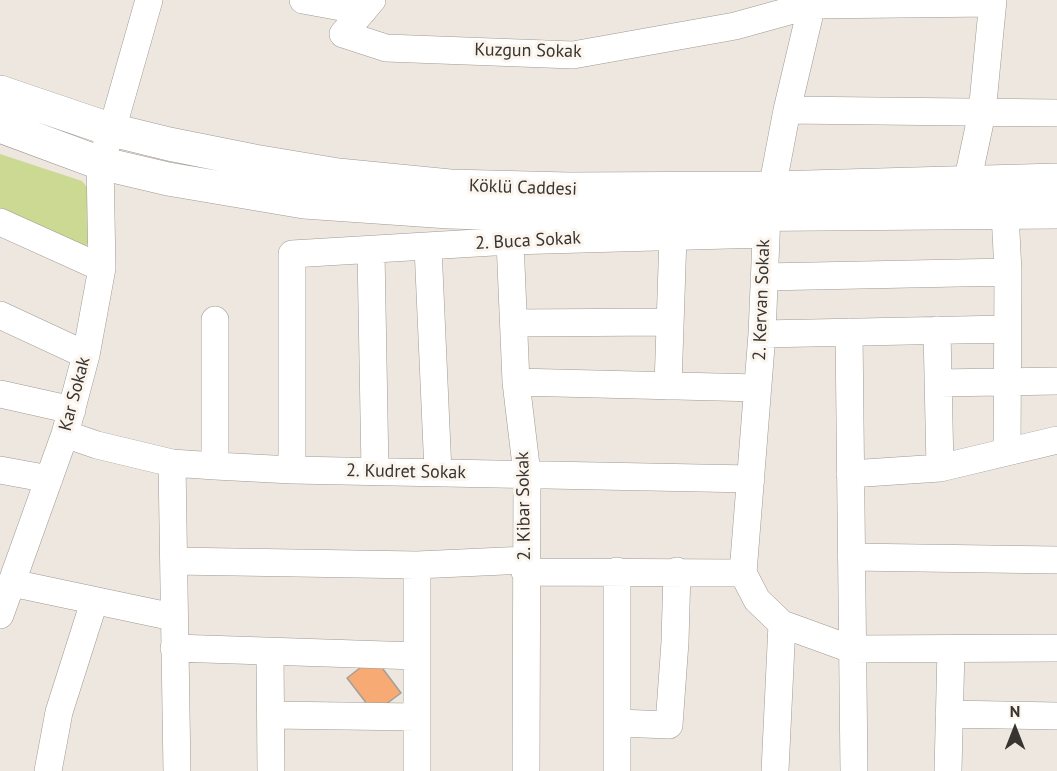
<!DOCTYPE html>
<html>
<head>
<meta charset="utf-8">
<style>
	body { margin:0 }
	#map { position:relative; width:1057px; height:771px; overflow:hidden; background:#eee7e0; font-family:"PT Sans",sans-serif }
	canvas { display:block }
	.north { position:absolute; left:985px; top:699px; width:60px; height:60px; -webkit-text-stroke:4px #fbf5ed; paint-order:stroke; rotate:0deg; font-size:16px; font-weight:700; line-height:24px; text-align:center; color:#373432 }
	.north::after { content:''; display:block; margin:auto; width:21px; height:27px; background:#373432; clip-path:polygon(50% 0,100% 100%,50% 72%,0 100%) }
</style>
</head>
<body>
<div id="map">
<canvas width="1057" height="771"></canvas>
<div class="north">N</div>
</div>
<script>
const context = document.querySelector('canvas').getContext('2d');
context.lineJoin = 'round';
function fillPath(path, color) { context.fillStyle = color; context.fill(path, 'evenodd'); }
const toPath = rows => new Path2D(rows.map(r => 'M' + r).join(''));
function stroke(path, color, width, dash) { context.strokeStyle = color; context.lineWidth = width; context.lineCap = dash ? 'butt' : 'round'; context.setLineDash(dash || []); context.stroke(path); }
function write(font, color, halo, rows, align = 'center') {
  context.font = font + ' "PT Sans",sans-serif'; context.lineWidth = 6; context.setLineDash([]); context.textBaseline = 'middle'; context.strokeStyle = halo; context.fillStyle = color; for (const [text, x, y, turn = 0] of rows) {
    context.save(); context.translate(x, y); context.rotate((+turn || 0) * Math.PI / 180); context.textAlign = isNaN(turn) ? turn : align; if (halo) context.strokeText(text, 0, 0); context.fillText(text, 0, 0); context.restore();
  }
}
fillPath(toPath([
	[0,154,82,181,91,192,93,237,85,247,0,213]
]), '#ccd993');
const building = toPath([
	[374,657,401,693,374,713,347,678,374,657]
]);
fillPath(building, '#f7aa74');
stroke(building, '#a59d98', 1.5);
const minor = toPath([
	[303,0,363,11],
	[372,0,343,34,386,48,573,55,735,26,811,5,992,3],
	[813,0,787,110,767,215,762,334,743,573,757,600,782,624,851,649,1057,648],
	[787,110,1057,113],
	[967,183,982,113,993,0],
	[1005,213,1008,272,1007,452],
	[0,222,102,268],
	[510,241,516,382,527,474,526,771],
	[428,247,438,472],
	[371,251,375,471],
	[764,277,1008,272],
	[0,315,86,355],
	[514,323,670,322],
	[937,330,940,468],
	[849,332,854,771],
	[762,334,1007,329],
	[516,382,758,388],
	[940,383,1057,381],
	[668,386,673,236],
	[0,394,72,410],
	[65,434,97,445,172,463,215,466,292,470,751,479],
	[172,463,177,771],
	[215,466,215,320],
	[0,470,49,479],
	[292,470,292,254,510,241,765,234],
	[850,474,940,468,1057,440],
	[851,557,1057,560],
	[174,561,417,565,526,560],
	[617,571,617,771],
	[525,572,743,573],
	[12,583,173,617],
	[0,615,65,434,86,355,102,268,100,163,112,130,149,0],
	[174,648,417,656],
	[270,652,271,771],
	[949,714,1057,716],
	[271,715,416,717],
	[618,723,669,725,675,642,677,571],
	[48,771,59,712,94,602],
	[417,771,417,565],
	[775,771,782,624],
	[948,771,951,649]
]);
const major = toPath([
	[0,92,112,130,169,144,254,161,338,175,450,186,569,189,772,188,1057,180],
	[0,126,100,163,168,179,304,202,449,212,585,216,1057,212]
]);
stroke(minor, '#9f9992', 28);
stroke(major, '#9f9992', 34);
stroke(minor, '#fff', 27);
stroke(major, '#fff', 33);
write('18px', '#373432', '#fbf5ed', [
	["Kuzgun Sokak",528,51,1],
	["Köklü Caddesi",523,188,2],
	["2. Buca Sokak",528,241,-3],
	["2. Kervan Sokak",762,300,-88],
	["Kar Sokak",75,394,-75],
	["2. Kudret Sokak",406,472,1],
	["2. Kibar Sokak",524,506,-91]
]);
</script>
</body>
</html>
